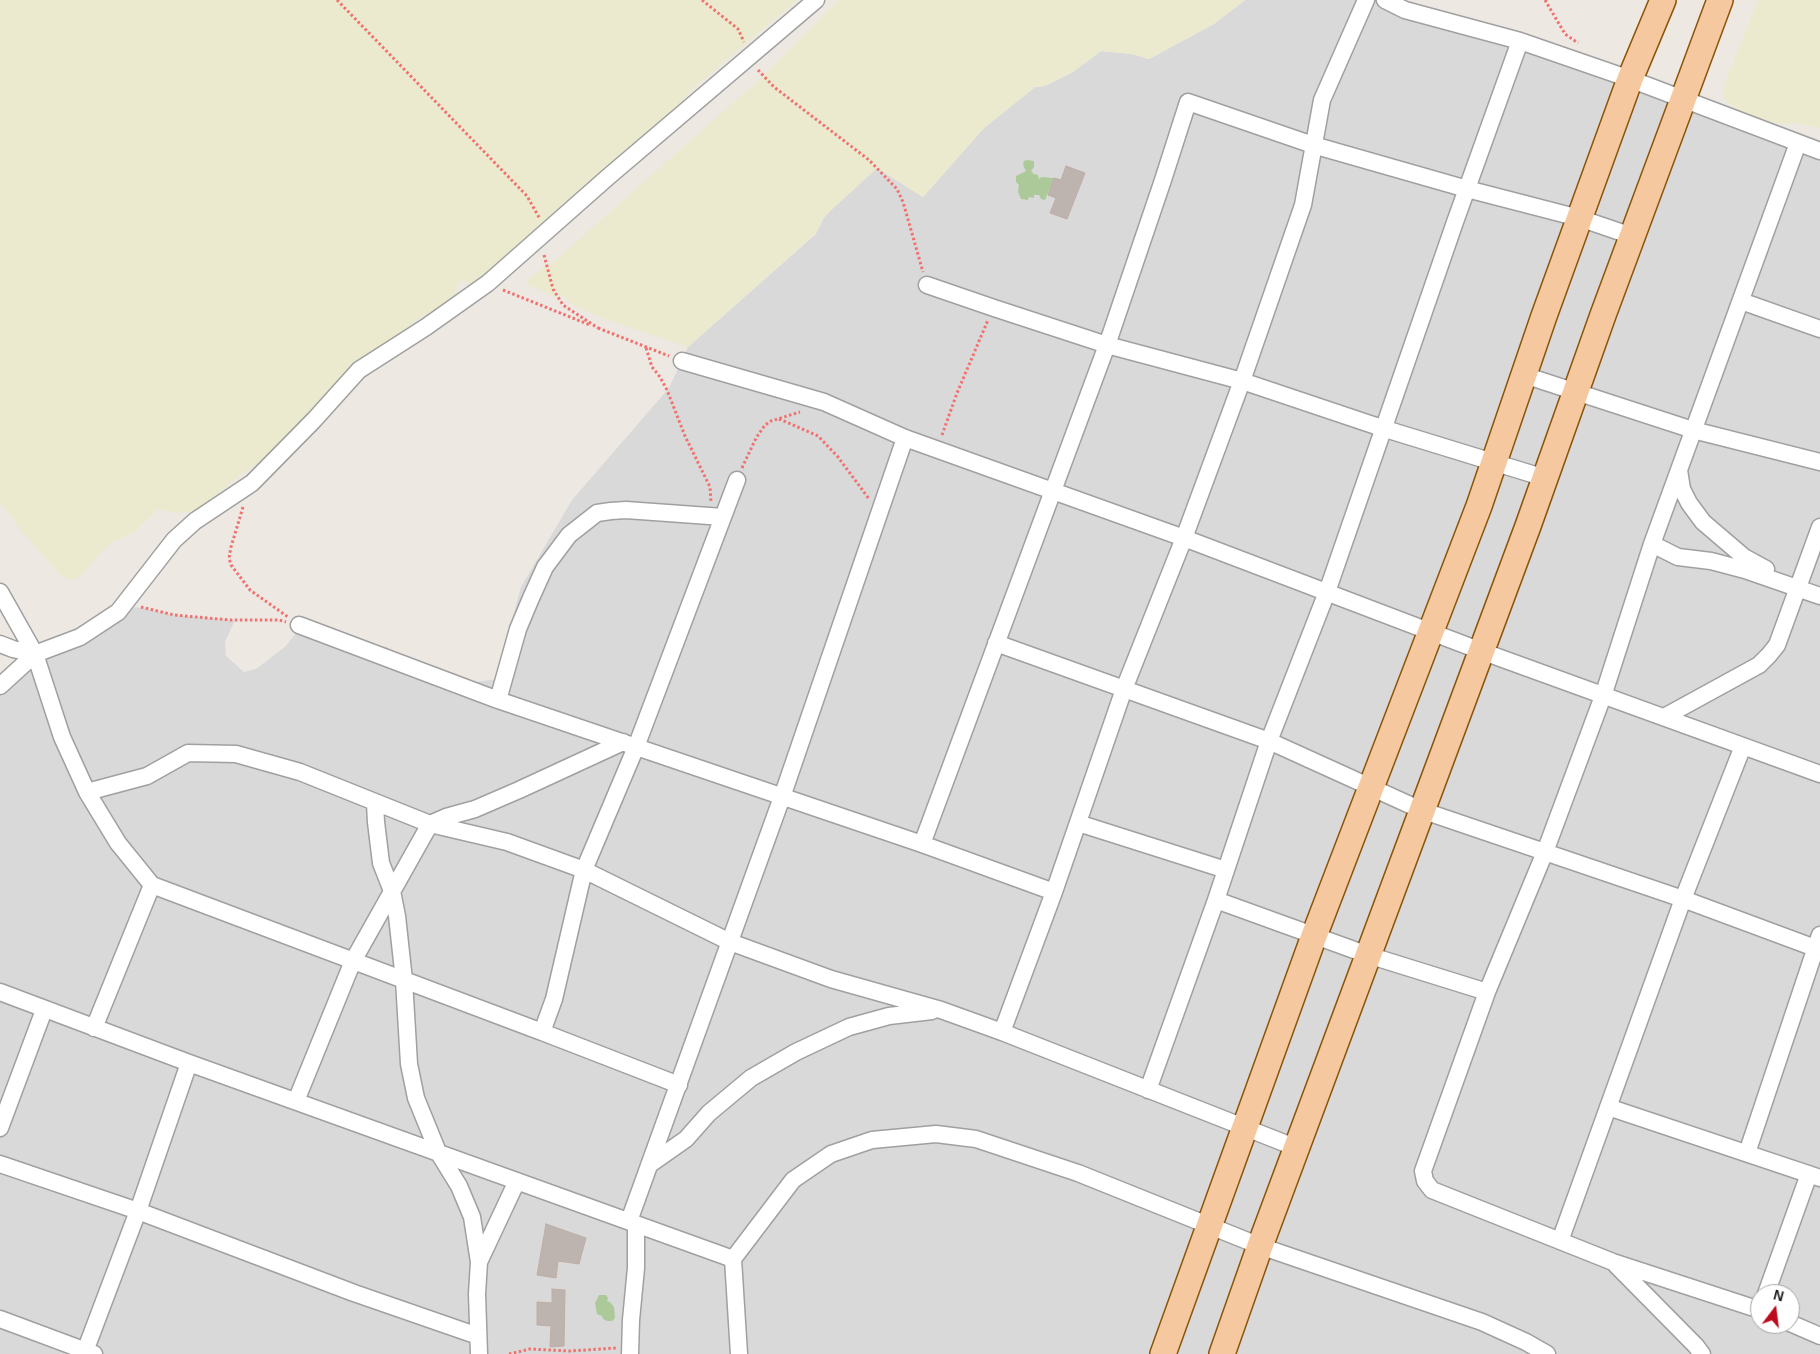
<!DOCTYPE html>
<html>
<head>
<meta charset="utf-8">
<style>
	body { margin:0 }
	#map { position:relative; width:1820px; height:1354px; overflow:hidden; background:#ede8e2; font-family:Helvetica,sans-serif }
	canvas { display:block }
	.north { position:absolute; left:1750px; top:1284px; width:50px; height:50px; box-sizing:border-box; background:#fff; border:1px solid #a4a4a4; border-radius:50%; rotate:15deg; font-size:14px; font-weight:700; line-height:20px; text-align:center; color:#1c1c1c }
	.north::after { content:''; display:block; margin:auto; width:18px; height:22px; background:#bc0c1d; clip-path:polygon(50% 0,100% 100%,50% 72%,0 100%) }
</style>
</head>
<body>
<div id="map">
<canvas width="1820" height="1354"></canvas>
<div class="north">N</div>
</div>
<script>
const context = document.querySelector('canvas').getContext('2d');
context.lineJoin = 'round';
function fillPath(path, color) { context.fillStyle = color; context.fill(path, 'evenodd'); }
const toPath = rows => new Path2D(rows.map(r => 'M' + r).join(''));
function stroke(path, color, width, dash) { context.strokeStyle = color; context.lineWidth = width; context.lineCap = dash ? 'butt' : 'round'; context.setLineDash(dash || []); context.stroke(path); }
fillPath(toPath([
	[1245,0,1391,0,1820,153,1820,1354,0,1354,0,685,122,606,144,608,174,615,235,620,225,642,226,656,244,672,256,669,286,646,301,626,357,642,387,647,409,661,439,667,453,676,477,682,496,679,521,587,572,500,669,388,688,347,816,234,823,219,829,212,877,168,923,197,984,128,1035,87,1045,86,1073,72,1101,51,1132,54,1149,59,1214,24],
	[1760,1294,1790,1294,1790,1324,1760,1324]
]), '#dad9d9');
fillPath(toPath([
	[0,0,797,0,697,85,608,177,487,276,470,284,463,280,457,283,455,299,418,319,413,326,272,454,241,474,206,504,194,511,177,513,156,509,155,513,140,526,136,532,114,541,99,554,81,576,74,580,61,576,27,537,23,534,0,502],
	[838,0,1245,0,1214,24,1149,59,1132,54,1101,51,1073,72,1045,86,1035,87,984,128,923,197,877,168,829,212,823,219,816,233,688,347,599,317,575,306,555,290,560,300,526,283,528,279,558,258,763,76],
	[1758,0,1820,0,1820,129,1800,123,1781,124,1761,119,1739,111,1728,103,1723,96,1725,83]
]), '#ebeace');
fillPath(toPath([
	[1027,160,1034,161,1034,167,1031,171,1034,174,1038,175,1039,179,1042,177,1054,178,1045,200,1041,199,1039,195,1034,195,1034,198,1029,197,1028,200,1021,199,1018,192,1019,185,1016,182,1016,176,1026,171,1023,165,1024,161],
	[599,1295,606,1295,608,1298,607,1301,610,1302,614,1307,615,1318,612,1321,607,1321,603,1319,602,1316,597,1314,595,1303]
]), '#acca99');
const building = toPath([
	[1066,166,1085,173,1067,219,1050,213,1056,198,1048,195,1054,178,1061,180,1066,166],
	[546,1224,586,1238,579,1264,558,1261,556,1278,537,1275,546,1224],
	[552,1289,565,1290,564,1346,550,1347,551,1326,537,1325,537,1302,552,1303,552,1289]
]);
fillPath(building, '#bdb4af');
stroke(building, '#bdaea6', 1);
const minor = toPath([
	[1385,0,1405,10,1520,41,1630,79,1820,151],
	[927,285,994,308,1107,345,1242,381,1382,428,1545,478],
	[1741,301,1820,329],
	[682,361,824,402,905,438,1184,538,1481,651,1820,774],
	[1524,375,1693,430,1820,462],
	[1679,470,1682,489,1689,503,1703,522,1744,557,1766,569],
	[723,517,737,480],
	[1652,544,1678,557,1711,561,1745,570,1820,596],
	[0,592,35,654,62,737,87,792,118,843,152,885,542,1032,554,999,584,870,636,747,723,517,626,510,611,511,597,513,569,535,545,567,531,598,518,629,498,700],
	[299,625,498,700,922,844,1054,892],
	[996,643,1269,741,1421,810,1683,899,1815,948],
	[0,644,13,649,35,654],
	[0,686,35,654,80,637,118,612,174,540,195,521,252,483,314,420,359,370,426,327,488,283,608,177,816,0],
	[1664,717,1759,665,1769,655,1777,645,1820,527],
	[87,792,147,776,188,753,236,754,300,772,430,824,507,842,584,870,730,942,831,979,941,1010,1002,1032,1297,1148],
	[375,803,376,822,381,863,392,891,397,916,404,980,409,1064,416,1098,438,1152,459,1186,472,1217,479,1262],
	[1078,823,1226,870],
	[922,844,1107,345,1163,180,1188,102,1313,145,1467,189,1579,218,1632,236],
	[1216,900,1368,955,1487,992],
	[0,992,189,1063,733,1259,739,1354],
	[94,1028,152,885],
	[542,1032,679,1085],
	[1002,1032,1054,892,1124,689,1184,538,1242,381,1303,205,1322,100,1366,0],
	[1148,1090,1216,900,1269,741,1327,592,1455,222,1520,41],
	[296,1101,353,961,430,824,446,817,475,809,519,790,623,742],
	[1608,1107,1820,1178],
	[0,1128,44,1010],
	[1747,1153,1820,935],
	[0,1164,138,1211,354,1293,478,1336],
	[649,1165,686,1139,709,1113,751,1078,796,1052,849,1027,889,1016,932,1011],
	[629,1221,782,797,905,438],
	[1560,1241,1683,899,1743,746],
	[733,1259,793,1180,831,1154,872,1140,936,1134,976,1139,1078,1173,1260,1246,1482,1322,1526,1342,1547,1354],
	[1616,1265,1696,1346,1702,1354],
	[1766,1294,1809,1174],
	[1760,1310,1613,1262,1432,1190,1425,1181,1423,1171,1487,992,1545,852,1603,696,1652,544,1798,143],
	[0,1319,94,1354],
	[1790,1323,1820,1336],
	[84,1354,138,1211,189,1063],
	[479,1354,477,1294,479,1262,517,1181],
	[630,1354,631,1320,636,1268,636,1224]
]);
const primary = toPath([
	[1163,1354,1314,936,1479,506,1544,316,1630,79,1663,0],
	[1222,1354,1260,1246,1528,526,1603,315,1720,0]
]);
stroke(minor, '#a0a0a0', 19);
stroke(primary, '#8b5409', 28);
stroke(toPath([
	[337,0,527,196,540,219],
	[702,0,738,29,744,42],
	[1545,0,1565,34,1578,43],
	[758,70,774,87,869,160,897,189,903,202,923,272],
	[544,255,553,289,563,305,598,328],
	[503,290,590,325],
	[598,328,669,356],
	[646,348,652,367,660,377,667,390,685,436,710,487,711,502],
	[779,419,818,436,838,457,869,499],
	[942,435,957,393,988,320],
	[742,468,756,438,765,425,771,421,800,412],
	[243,507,231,547,229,558,231,565,250,590,288,617],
	[141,607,174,615,230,620,279,620,286,622],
	[509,1354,530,1349,570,1351,616,1348]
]), '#f1716f', 3, [2.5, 2.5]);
stroke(minor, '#fff', 16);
stroke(primary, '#f6c89f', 25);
</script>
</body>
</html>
